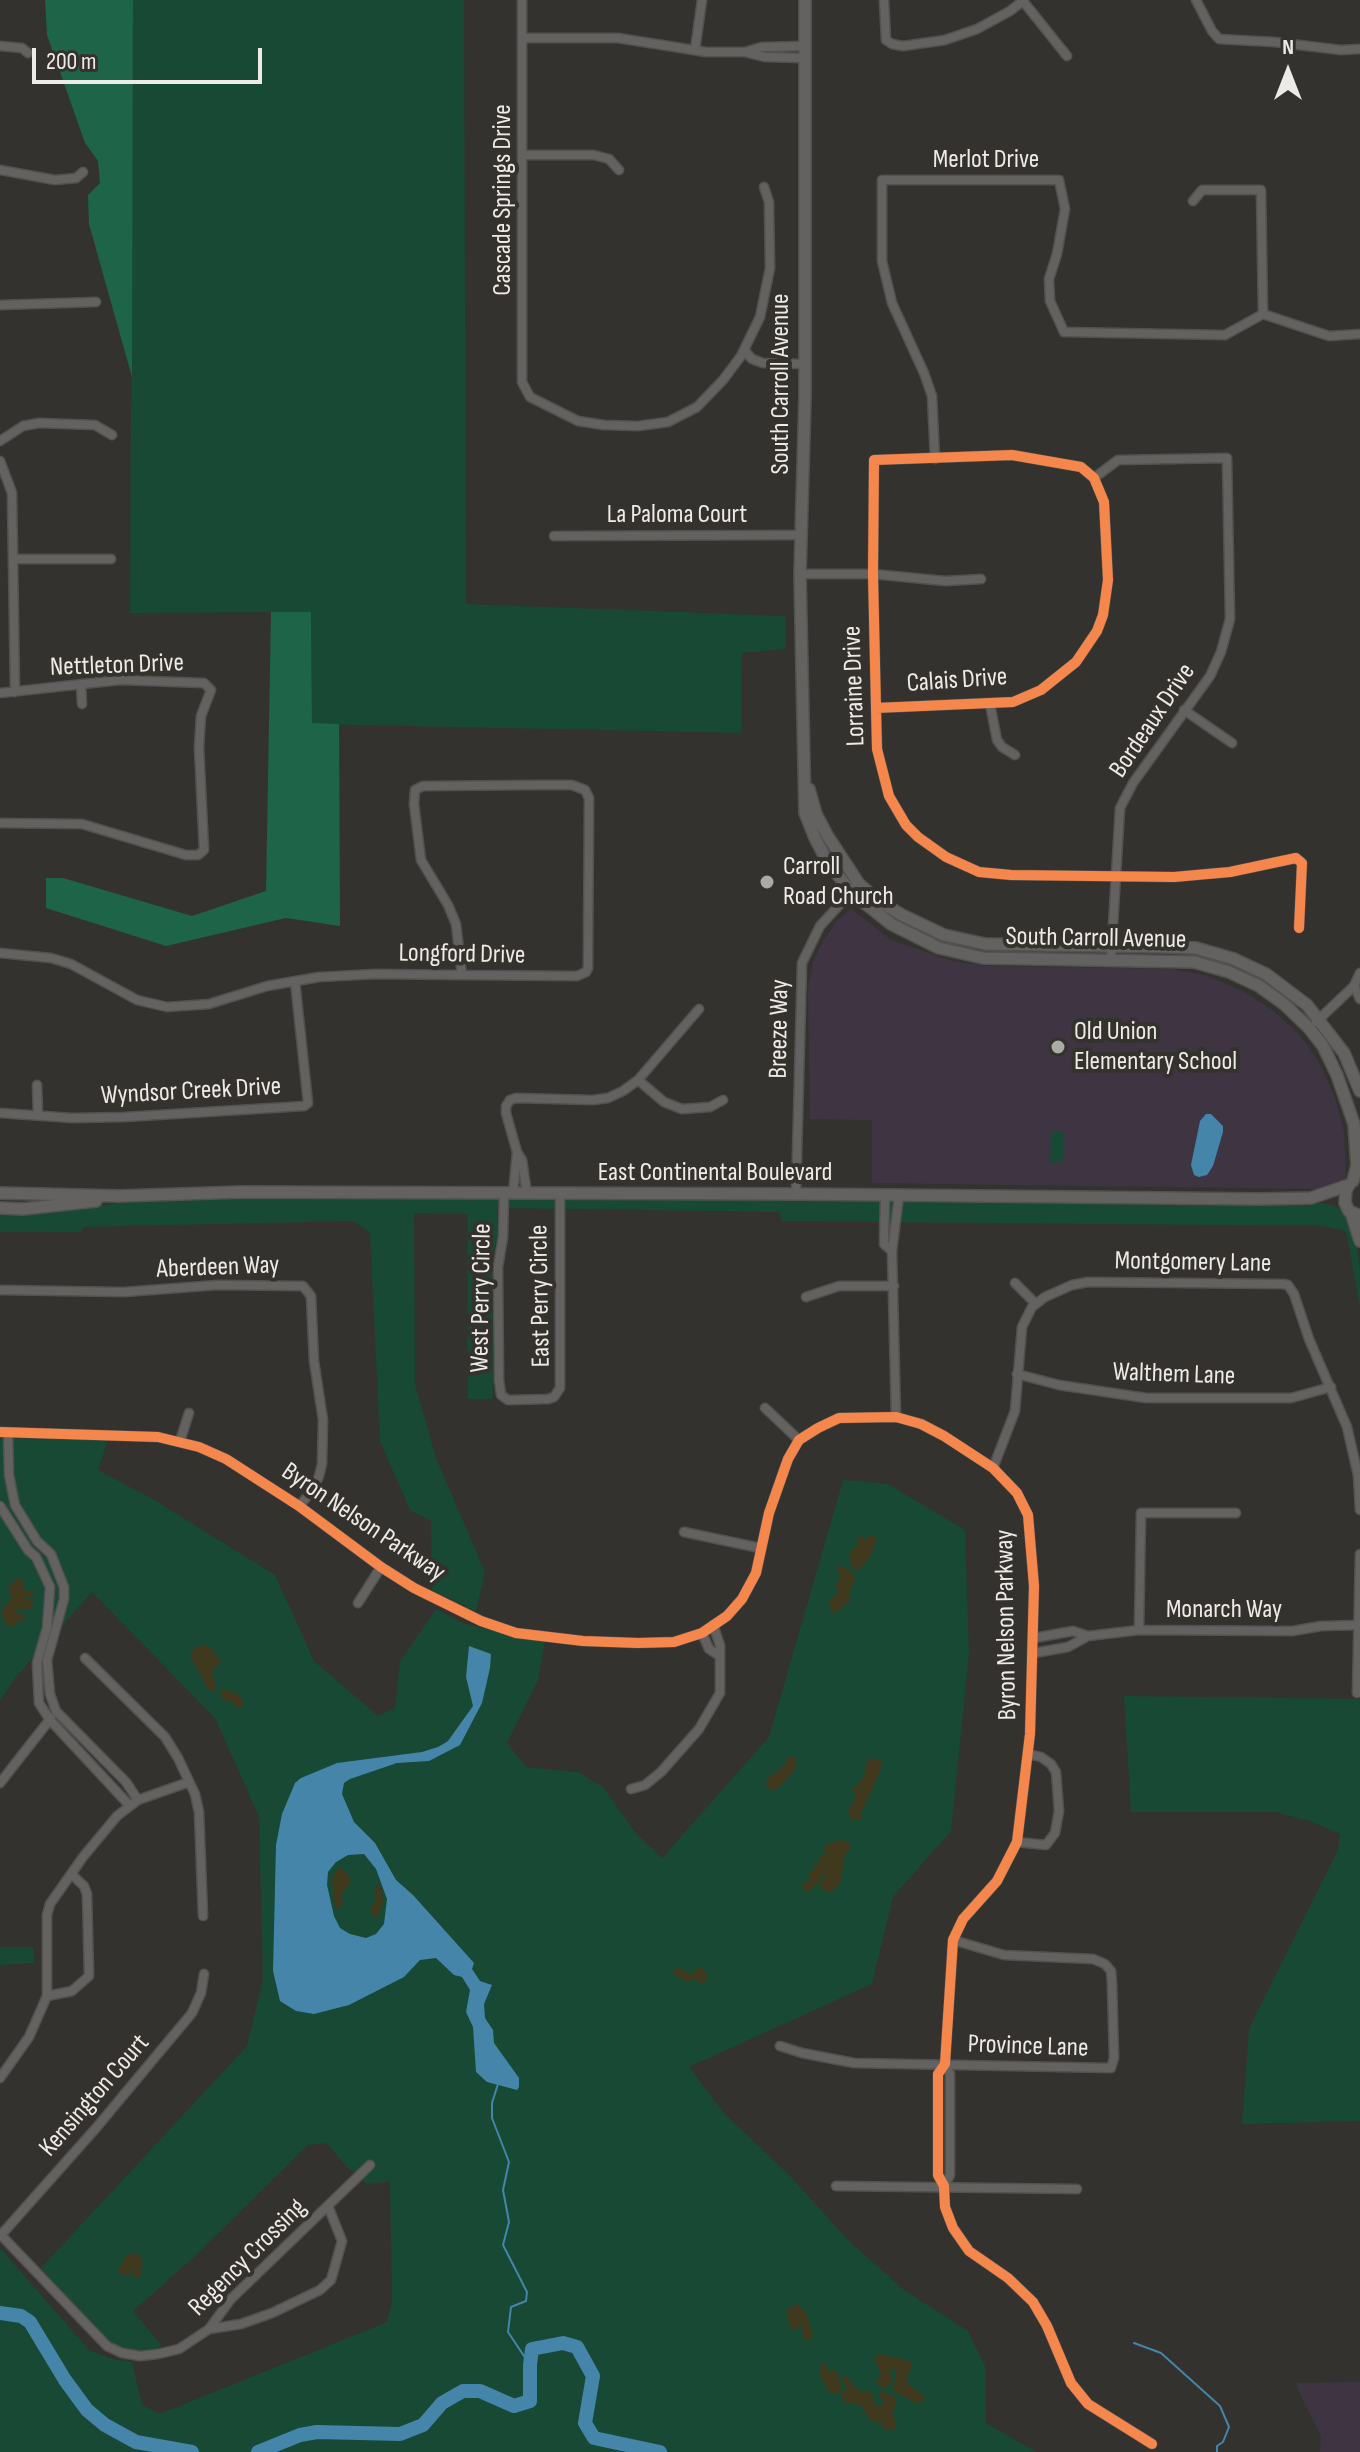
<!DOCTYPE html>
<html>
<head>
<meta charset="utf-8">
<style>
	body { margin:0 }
	#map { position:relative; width:1360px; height:2452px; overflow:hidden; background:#34322f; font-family:"Sofia Sans Condensed",sans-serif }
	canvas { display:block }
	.north { position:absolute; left:1248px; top:32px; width:80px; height:80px; -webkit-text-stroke:6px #35322e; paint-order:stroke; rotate:0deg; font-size:22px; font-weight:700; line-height:32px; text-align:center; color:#edebe8 }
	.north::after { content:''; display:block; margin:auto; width:28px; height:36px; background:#edebe8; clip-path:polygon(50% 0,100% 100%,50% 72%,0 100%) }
	.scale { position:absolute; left:32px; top:48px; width:230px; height:36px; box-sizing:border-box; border:4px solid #edebe8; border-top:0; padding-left:10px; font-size:24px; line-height:28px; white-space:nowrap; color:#edebe8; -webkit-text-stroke:6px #35322e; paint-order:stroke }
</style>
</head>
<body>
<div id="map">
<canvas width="1360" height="2452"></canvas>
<div class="north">N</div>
<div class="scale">200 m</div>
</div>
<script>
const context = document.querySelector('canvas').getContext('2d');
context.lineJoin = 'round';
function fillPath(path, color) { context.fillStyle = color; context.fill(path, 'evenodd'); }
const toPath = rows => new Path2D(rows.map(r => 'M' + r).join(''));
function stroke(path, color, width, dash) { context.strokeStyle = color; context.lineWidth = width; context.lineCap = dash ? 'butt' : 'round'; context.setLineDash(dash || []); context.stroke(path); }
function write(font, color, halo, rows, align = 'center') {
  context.font = font + ' "Sofia Sans Condensed",sans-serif'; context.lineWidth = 8; context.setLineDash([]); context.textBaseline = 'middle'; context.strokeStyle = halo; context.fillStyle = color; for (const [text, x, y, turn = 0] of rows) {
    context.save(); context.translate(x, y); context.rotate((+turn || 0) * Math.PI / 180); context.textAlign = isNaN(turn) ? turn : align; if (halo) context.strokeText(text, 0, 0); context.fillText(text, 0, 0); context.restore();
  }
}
fillPath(toPath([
	[851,909,891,940,952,961,986,966,1172,969,1208,976,1244,992,1271,1009,1298,1033,1318,1061,1334,1095,1344,1132,1346,1180,1322,1189,872,1183,872,1120,810,1119,808,988,813,962,823,941,837,921],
	[1360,2382,1360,2452,1320,2452,1321,2436,1295,2383]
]), '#3f3542');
fillPath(toPath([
	[133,0,464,0,466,604,785,616,786,649,742,653,741,733,312,724,311,612,130,613],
	[1051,1131,1063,1132,1063,1161,1050,1163],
	[199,1197,1323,1203,1339,1208,1349,1215,1355,1230,1360,1272,1360,1307,1346,1231,1322,1226,781,1221,780,1212,498,1208,497,1240,492,1257,493,1399,468,1399,467,1214,414,1213,415,1384,436,1458,485,1572,476,1611,432,1590,431,1521,410,1510,380,1441,370,1233,353,1221,83,1227,81,1232,0,1232,0,1213,95,1207,144,1198],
	[0,1438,108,1440,98,1470,154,1500,275,1575,314,1661,378,1716,395,1708,400,1662,436,1609,462,1623,545,1642,538,1680,507,1743,526,1767,578,1772,603,1787,634,1831,662,1858,769,1737,843,1480,888,1484,965,1530,969,1654,951,1831,893,1897,872,1984,689,2067,724,2113,789,2175,849,2241,904,2290,968,2331,985,2366,986,2423,1036,2452,0,2452,0,2248,90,2351,120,2361,132,2362,142,2405,160,2414,387,2322,392,2302,390,2181,367,2184,348,2168,326,2143,308,2145,191,2260,133,2311,162,2346,148,2351,125,2350,102,2338,41,2268,247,2046,263,1979,259,1817,215,1718,92,1592,16,1677,0,1701],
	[1124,1696,1360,1699,1360,2121,1242,2124,1249,2029,1338,1850,1340,1834,1310,1821,1275,1812,1131,1812],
	[0,1947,33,1947,35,1963,0,1965]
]), '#174935');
fillPath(toPath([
	[45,0,133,0,132,377,89,224,88,195,100,183,98,161,85,143,47,35],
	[271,612,311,612,312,723,339,724,340,926,286,918,166,946,46,908,46,878,63,878,192,916,266,891]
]), '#1d6448');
fillPath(toPath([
	[874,1535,876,1540,871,1556,860,1569,853,1570,849,1557,852,1549,858,1545,858,1538,863,1536,866,1541,869,1536],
	[839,1565,852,1572,855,1581,850,1590,849,1602,835,1613,831,1610,829,1600,838,1594,836,1585,840,1577,837,1569],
	[19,1577,23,1581,23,1590,33,1592,33,1596,24,1599,32,1600,34,1603,29,1609,17,1609,16,1613,23,1614,25,1619,10,1627,5,1623,1,1611,12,1598,8,1588],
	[203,1645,211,1648,221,1661,212,1671,216,1688,214,1692,208,1689,191,1658,193,1649],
	[223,1688,238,1695,243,1700,242,1707,236,1708,232,1701,222,1700,221,1691],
	[789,1756,795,1758,797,1767,778,1789,769,1790,766,1785,767,1779,785,1764],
	[872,1758,881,1760,881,1769,862,1811,861,1819,852,1821,848,1812,856,1797,852,1790,864,1777,866,1763],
	[840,1840,848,1841,851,1847,844,1857,841,1882,832,1891,824,1892,820,1884,825,1876,823,1873,818,1884,808,1891,804,1891,802,1885,810,1880,809,1872,815,1870,813,1863,820,1864,819,1857,825,1854,824,1845],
	[339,1867,347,1873,351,1882,341,1894,343,1904,338,1909,335,1905,332,1879],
	[378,1885,382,1889,383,1903,379,1916,375,1917,369,1909,375,1903,375,1887],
	[700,1966,707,1974,706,1982,703,1984,695,1980,685,1981,672,1973,676,1967,691,1974],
	[137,2253,143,2260,140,2278,133,2277,134,2265,130,2275,119,2274,118,2270,127,2255],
	[797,2304,806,2312,813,2335,810,2341,803,2338,801,2323,796,2330,791,2329,786,2310],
	[879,2354,910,2361,912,2366,906,2380,912,2388,924,2395,924,2401,916,2403,893,2391,896,2373,893,2368,889,2370,892,2379,890,2386,885,2388,878,2386,876,2382,881,2374,874,2358],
	[825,2361,829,2372,833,2369,837,2372,843,2394,847,2388,841,2378,846,2376,859,2391,870,2391,877,2407,885,2402,879,2397,882,2390,897,2399,893,2414,896,2424,895,2430,885,2430,881,2423,870,2420,861,2405,843,2402,842,2394,830,2394,820,2375,821,2364]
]), '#40391d');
fillPath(toPath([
	[1206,1114,1211,1114,1223,1126,1223,1132,1213,1166,1207,1175,1199,1177,1194,1175,1191,1165,1200,1121],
	[469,1646,491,1654,490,1668,482,1703,460,1745,429,1761,397,1763,350,1779,344,1783,342,1794,354,1822,375,1843,396,1880,413,1895,474,1963,472,1969,480,1981,492,1985,484,2004,485,2018,493,2030,494,2043,519,2078,519,2087,517,2090,487,2082,476,2072,473,2027,466,2012,470,1990,462,1977,454,1975,436,1958,420,1960,404,1977,349,2005,314,2014,296,2011,280,2001,273,1971,276,1845,282,1814,295,1783,301,1778,337,1763,422,1752,438,1747,448,1741,473,1706,466,1677],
	[364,1854,376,1869,387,1899,384,1924,376,1934,366,1938,350,1934,340,1928,334,1916,327,1885,328,1872,336,1862,348,1855]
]), '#4485a9');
stroke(toPath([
	[498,2084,492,2103,492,2118,509,2162,503,2190,509,2222,503,2245,527,2292,526,2301,511,2307,508,2332,530,2365],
	[1134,2343,1161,2353,1220,2406,1229,2427,1223,2442,1217,2446,1217,2452]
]), '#4485a9', 2);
stroke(toPath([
	[0,2313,21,2316,30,2322,65,2380,87,2410,105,2425,136,2442,192,2452],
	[258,2452,300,2435,317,2432,400,2434,423,2425,442,2403,463,2391,480,2391,514,2406,530,2401,530,2365,532,2349,563,2343,577,2347,593,2376,585,2423,594,2438,660,2452]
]), '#4485a9', 14);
const minor = toPath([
	[522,0,522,382,530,397,578,421,604,425,638,426,668,422,697,407,723,380,741,356,760,317,770,268,769,202,764,187],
	[884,0,886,40,892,44,903,46,945,40,977,29,1010,11,1024,0],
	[1196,0,1212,31,1219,39,1274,42,1341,50,1360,49],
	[1023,1,1067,56],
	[522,38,618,38,706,52,745,52,765,57,805,58],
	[0,46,22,48,28,53],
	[695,50,702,0],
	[745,52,762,47,805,46],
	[523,155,594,155,609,159,619,170],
	[0,170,55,180,76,178,83,172],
	[1193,201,1202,190,1261,190,1263,314],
	[0,305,96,302],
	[744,350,752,359,763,363,804,364],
	[0,441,23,426,39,423,95,425,112,435],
	[935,459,932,396,924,373,892,303,882,261,882,180,1059,180,1065,209,1057,254,1049,279,1050,301,1064,332,1225,335,1263,314,1329,336,1360,334],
	[0,461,12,493,15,692],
	[1094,478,1118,460,1227,458,1230,619,1221,652,1210,676,1133,783,1120,808,1111,959],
	[554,536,801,535],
	[14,559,111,559],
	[800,574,873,574,945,581,981,579],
	[81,684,82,704],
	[0,693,120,680,204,683,211,690,201,716,199,747,204,850,198,855,186,855,82,824,0,823],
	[990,704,997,740,1002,747,1015,755],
	[876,708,1013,702,1041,690,1076,662,1097,631,1103,615,1108,580,1104,502,1094,478,1081,467,1012,455,874,460,873,574,876,708,877,749,889,796,906,825,918,837,946,857,979,872,1011,875,1174,877,1230,872,1296,858,1302,863,1299,928],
	[1184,710,1232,743],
	[0,953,51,958,71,964,137,1000,167,1007,209,1004,267,986,319,977,376,974,462,975,577,976,586,972,588,968,589,798,585,790,572,785,537,785,423,786,415,790,414,804,421,860,448,905,456,924,462,975],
	[1354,986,1360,999],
	[1316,1022,1354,986,1360,973],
	[638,1080,664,1102,682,1109,710,1107,723,1100],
	[37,1085,38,1115],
	[0,1113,72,1118,125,1117,304,1106,308,1103,295,981],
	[504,1194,503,1237,498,1267,499,1380,501,1395,508,1400,548,1399,554,1397,560,1388,560,1194],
	[513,1194,517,1152],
	[527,1194,522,1160,517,1152,506,1113,506,1106,510,1100,516,1098,593,1100,608,1098,623,1091,638,1080,699,1009],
	[796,1194,802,963,820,926,853,890],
	[885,1196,884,1244,892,1251],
	[1015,1283,1036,1304],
	[0,1290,124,1292,218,1285,303,1286,311,1296,314,1361,323,1420,322,1464,319,1476,312,1491,299,1506],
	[806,1297,839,1286,894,1286],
	[1017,1374,1059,1385,1146,1398,1291,1398,1331,1387],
	[765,1408,799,1440],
	[896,1417,892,1251,899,1196],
	[0,1432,158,1437,199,1447,226,1459,299,1506,381,1567,414,1588,481,1621,516,1633,583,1641,638,1643,674,1642,702,1633,727,1616,742,1599,756,1573,769,1513,788,1459,799,1440,818,1428,839,1418,896,1417,921,1424,944,1436,993,1468,1017,1493,1028,1515,1034,1586,1030,1734,1017,1842,997,1881,963,1919,953,1940,945,2064,938,2074,938,2175,944,2186,945,2207,953,2228,969,2251,1008,2278,1033,2302,1047,2326,1071,2383,1088,2404,1152,2444],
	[8,1433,9,1475,15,1505,37,1541,51,1554,64,1587,64,1599,47,1660,50,1694,56,1711,126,1782,138,1800],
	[180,1441,189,1413],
	[993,1468,1015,1411,1022,1327,1032,1307,1045,1297,1072,1285,1088,1282,1283,1284,1288,1285,1294,1294,1309,1339,1347,1427,1358,1475,1360,1510],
	[0,1506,28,1550,36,1557,50,1587,47,1628,37,1663,39,1703,50,1720,130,1806],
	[684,1532,760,1548],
	[358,1603,381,1567],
	[1139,1630,1141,1513,1236,1513],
	[702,1633,709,1649,718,1655],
	[1034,1638,1073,1631,1088,1636],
	[1034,1653,1068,1647,1088,1636,1139,1630,1292,1631,1321,1626,1360,1625],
	[85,1658,165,1737,178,1758,195,1794,199,1812,203,1916],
	[1357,1693,1360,1554],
	[0,1783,51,1718],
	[631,1789,645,1785,661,1772,699,1729,720,1693,720,1645,713,1625],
	[1017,1842,1046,1845,1055,1833,1059,1811,1056,1772,1051,1764,1041,1757,1028,1754],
	[47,1996,72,1991,89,1976,87,1894,84,1886,71,1874],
	[780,2046,802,2053,854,2063,1111,2068,1114,2058,1112,1983,1111,1971,1105,1964,1093,1959,1004,1955,953,1940],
	[0,2078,29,2037,47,1996,47,1915,50,1904,83,1857,117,1816,138,1800,189,1782],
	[836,2186,1077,2189],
	[944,2186,950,2175,950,2074,945,2064],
	[0,2234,107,2346,122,2353,140,2356,158,2354,179,2349,209,2329,231,2299,370,2165],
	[1,2235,96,2128,192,2013,201,1993,204,1974],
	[209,2329,241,2324,272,2313,320,2290,331,2280,342,2241,328,2206]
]);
const secondary = toPath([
	[805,0,805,397,800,574,805,813,815,838,827,861,851,892,891,924,939,948,983,958,1194,962,1229,972,1259,986,1284,1004,1309,1028,1323,1046,1337,1075,1354,1124,1357,1165,1353,1181],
	[809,789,816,814,827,835,859,884,880,902,902,915,944,935,985,944,1169,947,1196,948,1234,959,1266,974,1307,1005,1344,1053,1360,1091],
	[1349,1185,1346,1190,1345,1203,1349,1211,1360,1216],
	[0,1193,119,1196,242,1192,796,1194,1259,1199,1311,1198,1349,1185],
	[0,1208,23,1209,96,1201],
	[1351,1212,1360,1241]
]);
stroke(minor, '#52514e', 11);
stroke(secondary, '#52514e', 14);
stroke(minor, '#646261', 8);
stroke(secondary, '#646261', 11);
stroke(toPath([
	[876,708,1013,702,1041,690,1076,662,1097,631,1103,615,1108,580,1104,502,1094,478,1081,467,1012,455,874,460,873,574,876,708,877,749,889,796,906,825,918,837,946,857,979,872,1011,875,1174,877,1230,872,1296,858,1302,863,1299,928],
	[0,1432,158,1437,199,1447,226,1459,299,1506,381,1567,414,1588,481,1621,516,1633,583,1641,638,1643,674,1642,702,1633,727,1616,742,1599,756,1573,769,1513,788,1459,799,1440,818,1428,839,1418,896,1417,921,1424,944,1436,993,1468,1017,1493,1028,1515,1034,1586,1030,1734,1017,1842,997,1881,963,1919,953,1940,945,2064,938,2074,938,2175,944,2186,945,2207,953,2228,969,2251,1008,2278,1033,2302,1047,2326,1071,2383,1088,2404,1152,2444]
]), '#f5874c', 10);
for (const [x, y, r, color] of [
	[767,882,8,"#acaaa7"],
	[1058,1047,8,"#acaaa7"]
]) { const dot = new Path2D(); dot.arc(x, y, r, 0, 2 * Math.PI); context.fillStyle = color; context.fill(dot); stroke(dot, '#35322e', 3); }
write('26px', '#edebe8', '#35322e', [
	["Merlot Drive",986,160],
	["Cascade Springs Drive",503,200,-90],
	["South Carroll Avenue",781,384,-90],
	["La Paloma Court",677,515],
	["Nettleton Drive",117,666,-2],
	["Calais Drive",957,681,-4],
	["Lorraine Drive",855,686,-92],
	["Bordeaux Drive",1153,721,-56],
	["South Carroll Avenue",1096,939,1],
	["Longford Drive",462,955,1],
	["Breeze Way",780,1029,-89],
	["Wyndsor Creek Drive",191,1092,-3],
	["East Continental Boulevard",715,1173],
	["Montgomery Lane",1193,1263,1],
	["Aberdeen Way",218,1268,-2],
	["East Perry Circle",541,1296,-91],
	["West Perry Circle",482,1298,-89],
	["Walthem Lane",1174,1375,2],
	["Byron Nelson Parkway",363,1523,34],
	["Monarch Way",1224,1610],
	["Byron Nelson Parkway",1007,1625,-91],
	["Province Lane",1028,2047,2],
	["Kensington Court",95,2096,-49],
	["Regency Crossing",248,2258,-45]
]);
write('26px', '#edebe8', '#35322e', [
	["Carroll",783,867],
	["Road Church",783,897],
	["Old Union",1074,1032],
	["Elementary School",1074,1062]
], 'left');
</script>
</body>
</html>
